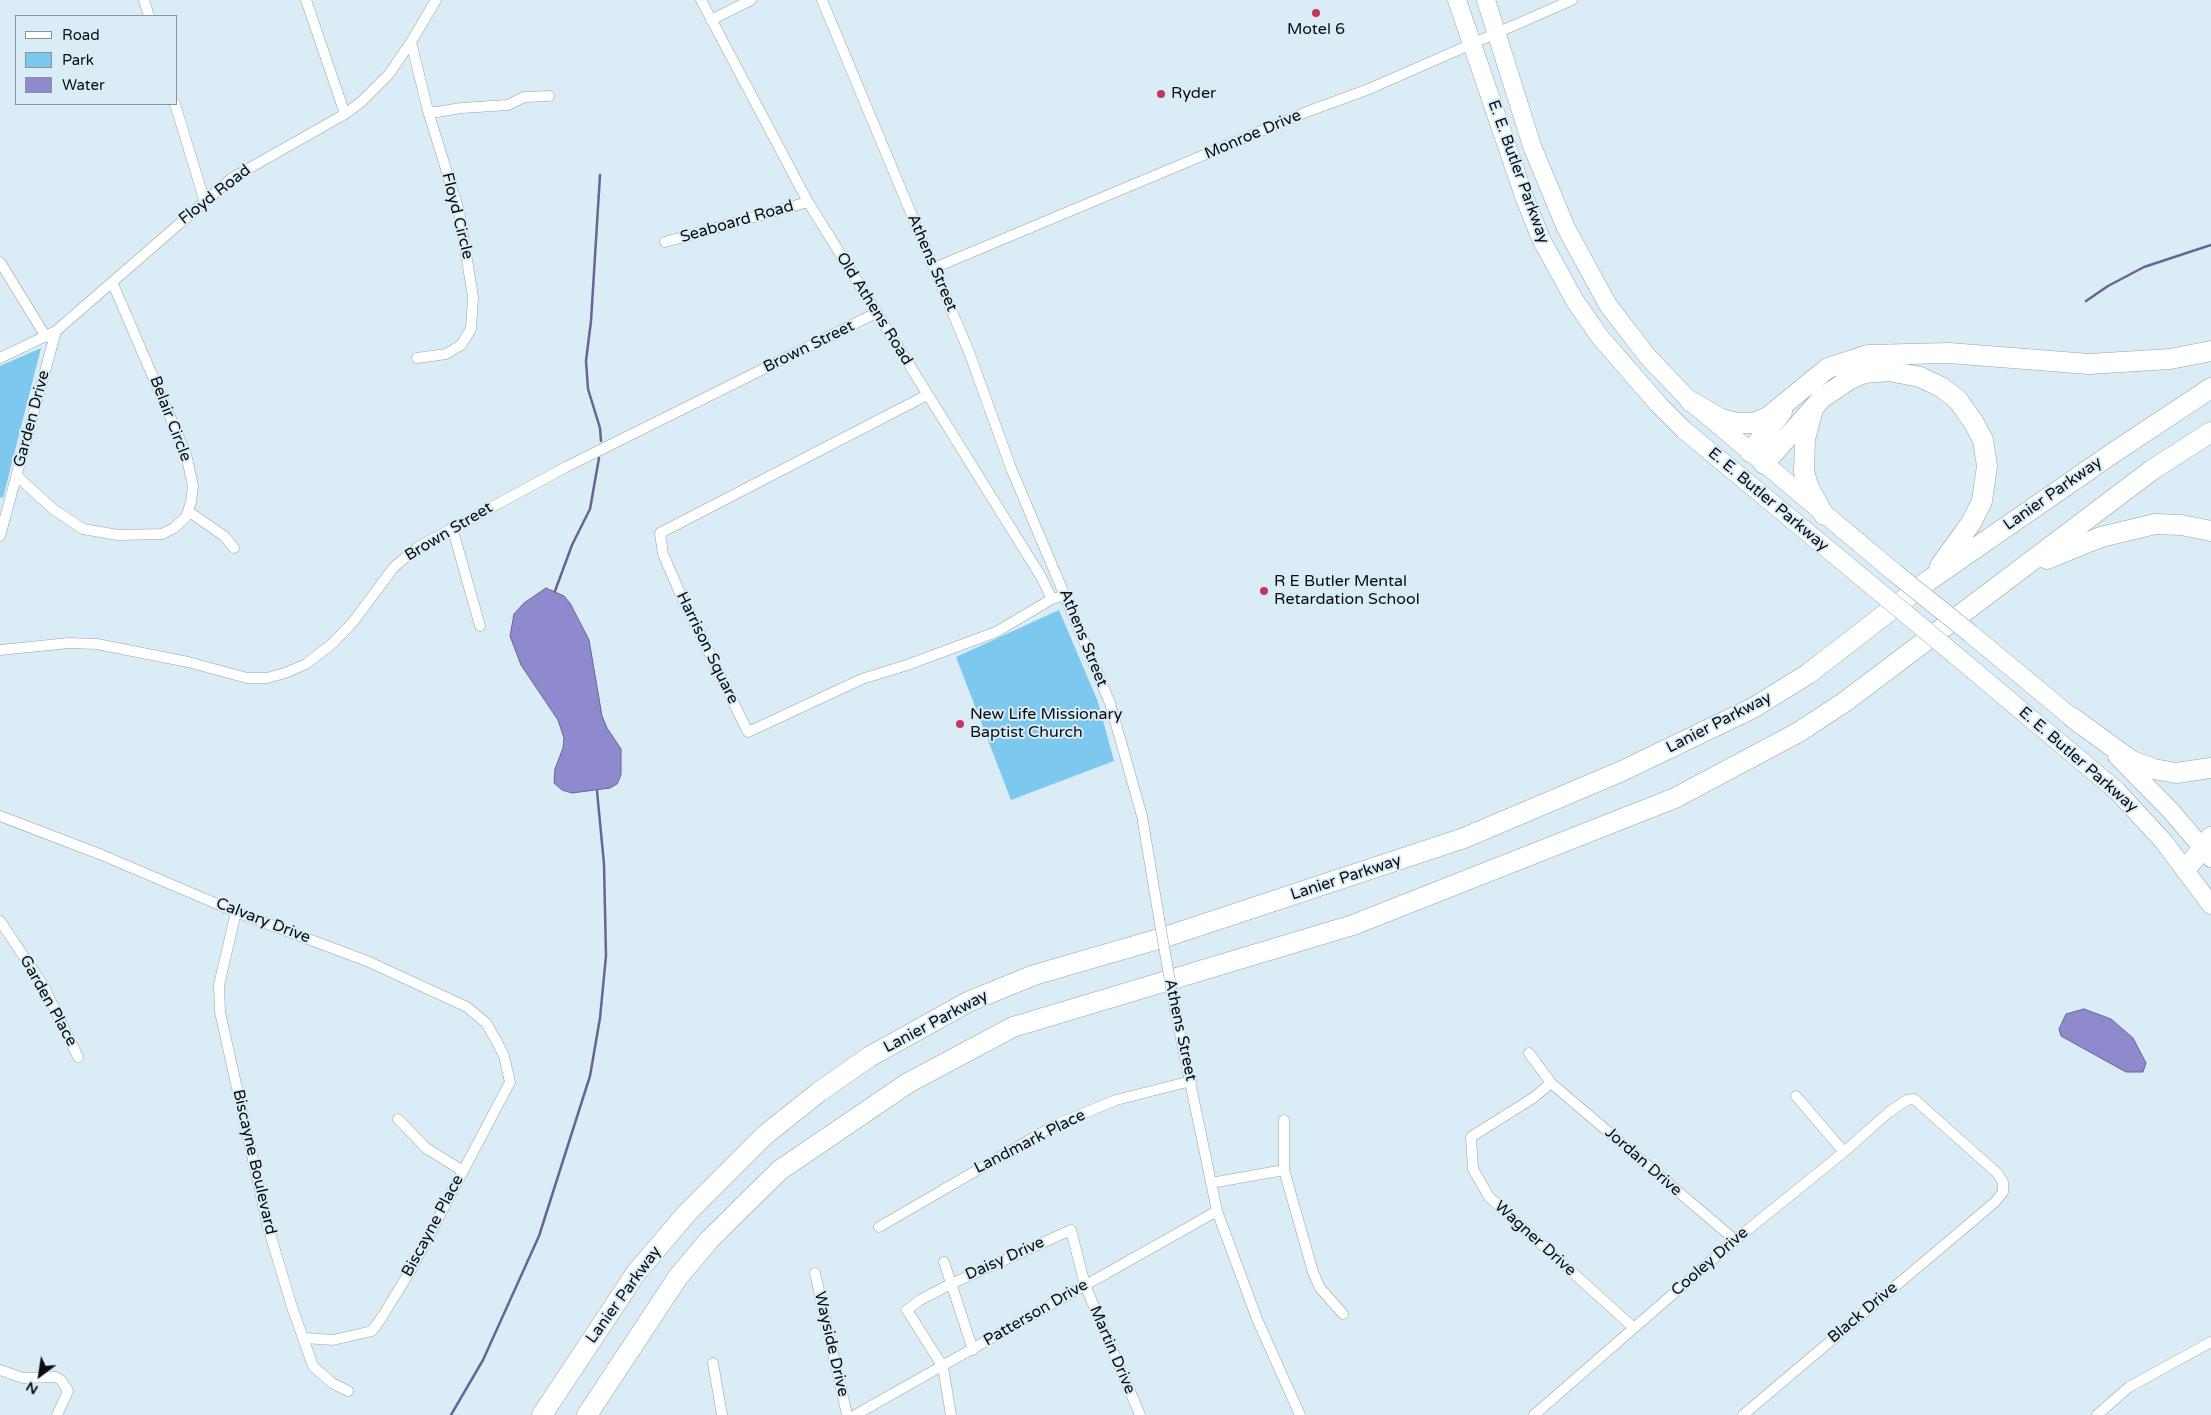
<!DOCTYPE html>
<html>
<head>
<meta charset="utf-8">
<style>
	body { margin:0 }
	#map { position:relative; width:2211px; height:1415px; overflow:hidden; background:#daecf6; font-family:"Varela Round",sans-serif }
	canvas { display:block }
	.legend { position:absolute; left:15px; top:15px; width:162px; height:90px; box-sizing:border-box; background:#daecf6; border:1px solid #86939a; margin:0; padding:6px 9px; list-style:none; font-size:15px; color:#080e11 }
	.legend li { display:flex; align-items:center; gap:10px; height:25px }
	.legend b { width:25px; border:1px solid #86939a }
	.north { position:absolute; left:15px; top:1350px; width:50px; height:50px; -webkit-text-stroke:4px #daecf6; paint-order:stroke; rotate:211deg; font-size:14px; font-weight:700; line-height:20px; text-align:center; color:#080e11 }
	.north::after { content:''; display:block; margin:auto; width:18px; height:22px; background:#080e11; clip-path:polygon(50% 0,100% 100%,50% 72%,0 100%) }
</style>
</head>
<body>
<div id="map">
<canvas width="2211" height="1415"></canvas>
<ul class="legend">
<li><b style="height:6px;background:#fff"></b>Road</li>
<li><b style="height:14px;background:#7dc8ef"></b>Park</li>
<li><b style="height:14px;background:#8f8acd"></b>Water</li>
</ul>
<div class="north">N</div>
</div>
<script>
const context = document.querySelector('canvas').getContext('2d');
context.lineJoin = 'round';
function fillPath(path, color) { context.fillStyle = color; context.fill(path, 'evenodd'); }
const toPath = rows => new Path2D(rows.map(r => 'M' + r).join(''));
function stroke(path, color, width, dash) { context.strokeStyle = color; context.lineWidth = width; context.lineCap = dash ? 'butt' : 'round'; context.setLineDash(dash || []); context.stroke(path); }
function write(font, color, halo, rows, align = 'center') {
  context.font = font + ' "Varela Round",sans-serif'; context.lineWidth = 4; context.setLineDash([]); context.textBaseline = 'middle'; context.strokeStyle = halo; context.fillStyle = color; for (const [text, x, y, turn = 0] of rows) {
    context.save(); context.translate(x, y); context.rotate((+turn || 0) * Math.PI / 180); context.textAlign = isNaN(turn) ? turn : align; if (halo) context.strokeText(text, 0, 0); context.fillText(text, 0, 0); context.restore();
  }
}
fillPath(toPath([
	[41,348,3,498,0,497,0,366],
	[1059,610,1098,702,1114,761,1011,800,956,657]
]), '#7dc8ef');
const water = toPath([
	[546,588,564,596,570,603,589,640,602,716,607,728,621,749,621,775,617,784,610,788,572,793,562,790,554,783,555,769,563,748,564,738,558,720,521,665,510,636,514,614,524,603,546,588],
	[2084,1009,2111,1019,2133,1038,2146,1063,2143,1072,2126,1072,2061,1036,2059,1029,2066,1014,2084,1009]
]);
fillPath(water, '#8f8acd');
stroke(water, '#666595', 1);
stroke(toPath([
	[600,175,591,321,586,361,588,389,600,428,601,441],
	[2086,301,2108,286,2144,267,2211,245],
	[555,591,572,545,590,509,599,458],
	[451,1415,483,1360,539,1236,590,1076,600,1018,606,956,604,864,597,791]
]), '#666595', 2.5);
const minor = toPath([
	[144,0,149,16],
	[306,0,345,114],
	[701,0,808,202,1040,575,1052,599,1059,597],
	[822,0,969,352,1011,468,1110,703,1142,816,1159,918],
	[711,20,751,0],
	[411,42,428,111,459,211,473,297,471,329,461,345,446,354,417,358],
	[175,104,204,199],
	[428,111,437,112,461,108,508,105,524,97,549,96],
	[665,242,808,202],
	[0,262,46,337],
	[934,268,1309,111,1369,89,1572,0],
	[0,358,56,331,232,178,345,114,361,102,389,74,411,42,436,0],
	[927,395,660,533,663,554,679,591,748,732,862,679,907,665,996,632,1052,599],
	[17,476,53,509,83,529,118,535,162,534,174,528,186,517,191,502,193,486,186,454,113,284],
	[188,511,224,536,234,548],
	[452,527,480,626],
	[0,536,56,331],
	[0,650,69,643,97,644,188,662,247,678,267,678,285,673,306,664,333,643,353,622,394,567,418,547,566,467,876,313],
	[0,816,102,855,236,912,367,961,467,1007,486,1023,496,1040,504,1056,510,1082,412,1268,382,1317,372,1331,333,1340,305,1338],
	[236,912,219,985,220,1012,268,1227,292,1307,313,1366,332,1383,348,1391],
	[0,921,43,985,78,1057],
	[1175,1010,1217,1211,1257,1319,1300,1415],
	[1529,1053,1551,1083,1735,1240],
	[1551,1083,1533,1098,1471,1137,1473,1169,1489,1197,1634,1328],
	[1796,1096,1844,1152],
	[398,1119,426,1148,463,1171],
	[1284,1120,1284,1170,1313,1272,1320,1288,1343,1314],
	[1211,1183,1284,1170],
	[879,1227,1055,1125,1116,1100,1191,1081],
	[944,1262,973,1350],
	[815,1273,847,1415],
	[713,1363,722,1415],
	[0,1370,23,1378,56,1377,61,1380,68,1391,57,1415],
	[855,1415,1217,1211],
	[951,1415,943,1367,907,1310,920,1300,951,1284,1071,1230,1085,1285,1140,1415],
	[1534,1415,1735,1240,1844,1152,1889,1112,1907,1100,1914,1099,1997,1173,2003,1182,2003,1192,1995,1202,1743,1415],
	[2097,1415,2129,1387,2211,1342]
]);
const trunk = toPath([
	[1457,0,1525,199,1541,239,1575,301,1600,337,1659,405,1684,430,1877,590],
	[1486,0,1532,146,1566,228,1608,305,1648,357,1690,401,1895,573],
	[1971,634,2082,726],
	[1954,654,2117,791,2164,842,2211,905],
	[2117,756,2171,811,2211,858]
]);
const motorway = toPath([
	[1690,401,1721,419,1738,423,1753,423,1768,417,1828,368,1868,355,1949,353,2089,364,2170,359,2211,351],
	[1812,413,1805,439,1804,472,1809,488,1824,515],
	[1750,452,1782,412],
	[1764,464,1822,398,1850,379,1864,373,1889,371,1920,377,1941,387,1958,400,1974,423,1983,440,1987,466,1982,501,1971,523,1940,566],
	[2047,559,2101,537,2155,524,2181,525,2211,531],
	[2073,718,2132,761,2154,769,2176,773,2211,768],
	[2186,869,2211,837],
	[542,1415,636,1273,687,1213,765,1135,819,1092,869,1057,968,1002,1034,975,1162,938,1464,838,1622,771,1753,708,1808,674,1928,581,2113,453,2211,388],
	[587,1415,678,1277,709,1240,780,1170,908,1083,1013,1027,1353,925,1675,798,1799,732,1846,701,2152,470,2211,432]
]);
stroke(minor, '#93a4ad', 11);
stroke(trunk, '#93a4ad', 19);
stroke(motorway, '#93a4ad', 21);
stroke(minor, '#fff', 10);
stroke(trunk, '#fff', 18);
stroke(motorway, '#fff', 20);
const minorBridge = toPath([
	[1159,918,1175,1010]
]);
const trunkBridge = toPath([
	[1895,573,1971,634],
	[1877,590,1954,654]
]);
stroke(minorBridge, '#93a4ad', 11, []);
stroke(trunkBridge, '#93a4ad', 19, []);
stroke(minorBridge, '#fff', 10);
stroke(trunkBridge, '#fff', 18);
for (const [x, y, r, color] of [
	[1316,13,5,"#c5365b"],
	[1161,94,5,"#c5365b"],
	[1264,591,5,"#c5365b"],
	[960,724,5,"#c5365b"]
]) { const dot = new Path2D(); dot.arc(x, y, r, 0, 2 * Math.PI); context.fillStyle = color; context.fill(dot); stroke(dot, '#daecf6', 2); }
write('16px', '#080e11', '#daecf6', [
	["Motel 6",1316,30,"center"],
	["Ryder",1171,94],
	["R E Butler Mental",1274,582],
	["Retardation School",1274,600],
	["New Life Missionary",970,715],
	["Baptist Church",970,733]
], 'left');
write('16px', '#080e11', '#daecf6', [
	["Monroe Drive",1253,135,-23],
	["E. E. Butler Parkway",1518,172,70],
	["Floyd Road",215,195,-38],
	["Floyd Circle",457,216,76],
	["Seaboard Road",737,222,-16],
	["Athens Street",932,263,67],
	["Old Athens Road",874,309,58],
	["Brown Street",809,347,-26],
	["Garden Drive",32,419,-75],
	["Belair Circle",170,419,69],
	["Lanier Parkway",2053,494,-35],
	["E. E. Butler Parkway",1768,500,40],
	["Brown Street",449,532,-31],
	["Athens Street",1083,638,68],
	["Harrison Square",707,648,64],
	["Lanier Parkway",1719,723,-27],
	["E. E. Butler Parkway",2078,760,41],
	["Lanier Parkway",1346,878,-18],
	["Calvary Drive",263,921,21],
	["Garden Place",48,1001,61],
	["Lanier Parkway",936,1022,-28],
	["Athens Street",1180,1030,78],
	["Landmark Place",1030,1142,-27],
	["Biscayne Boulevard",254,1162,77],
	["Jordan Drive",1643,1162,41],
	["Biscayne Place",433,1226,-62],
	["Wagner Drive",1535,1239,42],
	["Daisy Drive",1005,1259,-24],
	["Cooley Drive",1710,1262,-41],
	["Lanier Parkway",624,1295,-54],
	["Patterson Drive",1036,1313,-30],
	["Black Drive",1863,1313,-40],
	["Wayside Drive",831,1344,77],
	["Martin Drive",1112,1350,67]
]);
</script>
</body>
</html>
